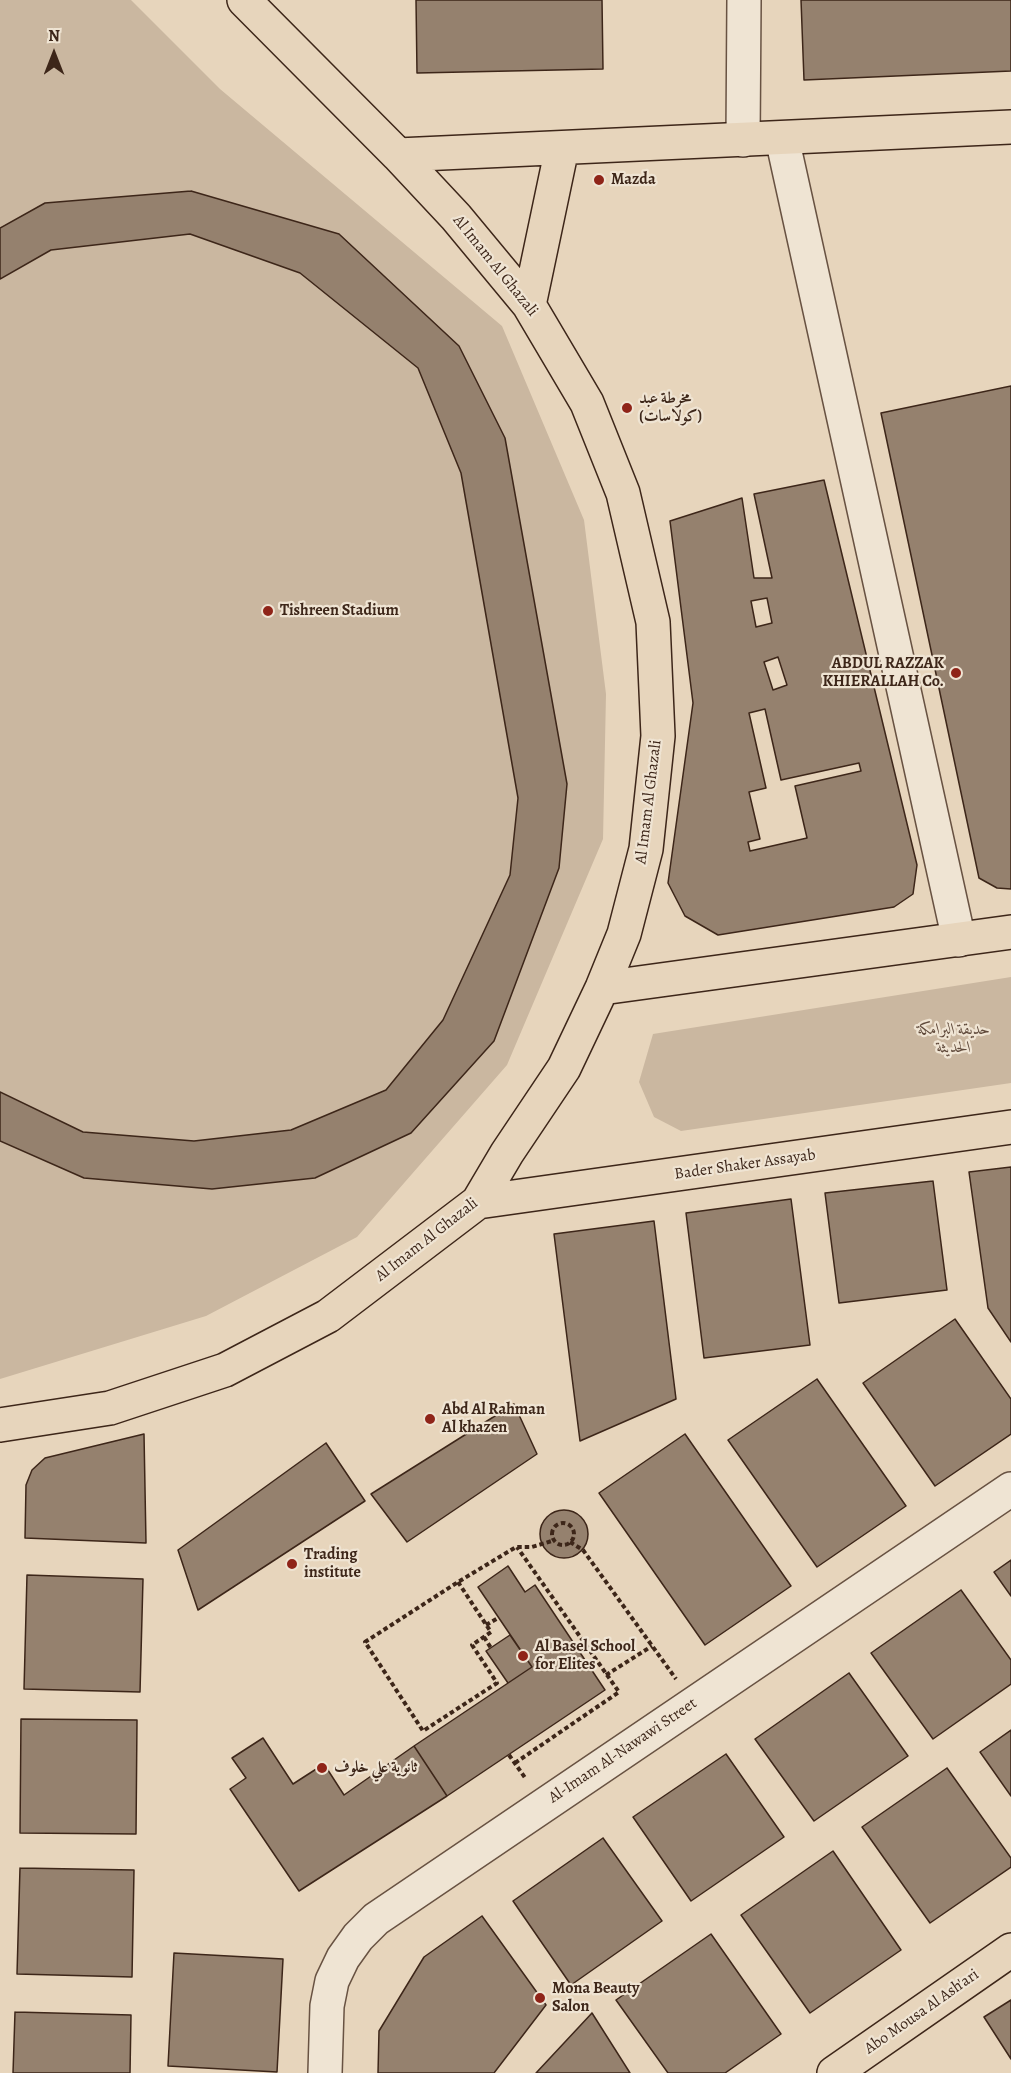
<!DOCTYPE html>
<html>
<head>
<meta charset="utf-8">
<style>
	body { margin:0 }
	#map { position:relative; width:1011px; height:2073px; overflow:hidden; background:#e7d5bc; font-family:Alegreya,serif }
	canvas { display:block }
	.north { position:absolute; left:24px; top:24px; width:60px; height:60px; -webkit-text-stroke:4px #efe4d3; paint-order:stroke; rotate:0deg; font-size:16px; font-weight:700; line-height:24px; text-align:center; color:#3d2619 }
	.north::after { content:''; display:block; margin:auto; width:21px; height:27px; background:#3d2619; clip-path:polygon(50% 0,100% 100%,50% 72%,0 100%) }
</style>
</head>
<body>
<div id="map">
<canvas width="1011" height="2073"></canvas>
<div class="north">N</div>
</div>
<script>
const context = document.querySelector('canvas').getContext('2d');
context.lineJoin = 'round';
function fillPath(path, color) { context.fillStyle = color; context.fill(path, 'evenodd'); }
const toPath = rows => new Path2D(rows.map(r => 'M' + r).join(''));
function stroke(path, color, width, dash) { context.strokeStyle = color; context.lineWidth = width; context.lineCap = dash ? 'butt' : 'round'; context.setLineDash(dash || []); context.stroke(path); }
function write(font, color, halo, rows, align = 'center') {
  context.font = font + ' Alegreya,Amiri,serif'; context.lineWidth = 4.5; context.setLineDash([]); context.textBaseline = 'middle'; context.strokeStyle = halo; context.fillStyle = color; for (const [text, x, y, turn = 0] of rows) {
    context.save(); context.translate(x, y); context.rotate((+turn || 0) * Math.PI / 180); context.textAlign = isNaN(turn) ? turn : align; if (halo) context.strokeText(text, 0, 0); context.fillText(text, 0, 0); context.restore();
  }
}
fillPath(toPath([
	[0,0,131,0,220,89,502,326,584,520,606,694,603,839,507,1065,357,1237,206,1316,0,1379],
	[1011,977,1011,1083,681,1131,654,1117,639,1082,653,1034]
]), '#cab7a0');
const building = toPath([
	[416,0,602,0,603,69,417,73,416,0],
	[801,0,1011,0,1011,71,804,80,801,0],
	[191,191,339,234,459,346,505,438,567,784,559,868,494,1041,411,1133,315,1178,212,1189,84,1178,0,1141,0,1092,83,1132,194,1141,291,1130,386,1090,443,1020,510,875,518,798,461,473,418,368,300,273,190,234,51,250,0,279,0,228,45,203,191,191],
	[1011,386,1011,889,997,888,979,878,881,413,1011,386],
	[824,480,917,865,913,894,894,907,718,935,685,916,668,883,693,703,670,521,742,498,754,578,772,578,754,494,824,480],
	[767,598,772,623,756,627,751,601,767,598],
	[778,657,787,685,773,690,764,662,778,657],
	[765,709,781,780,859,763,861,771,795,786,807,838,750,851,748,842,760,839,749,792,766,788,749,713,765,709],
	[1011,1167,1011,1342,988,1308,969,1172,1011,1167],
	[933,1181,947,1290,839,1303,825,1193,933,1181],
	[791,1199,810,1345,704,1358,686,1213,791,1199],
	[654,1221,676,1399,580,1441,554,1234,654,1221],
	[955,1319,1011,1399,1011,1434,935,1486,863,1383,955,1319],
	[817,1379,906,1506,817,1567,728,1440,817,1379],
	[514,1404,537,1454,407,1542,371,1494,514,1404],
	[144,1434,146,1543,25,1538,26,1485,32,1470,45,1458,144,1434],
	[685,1434,791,1586,705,1645,599,1493,685,1434],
	[326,1443,365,1501,198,1610,178,1550,326,1443],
	'540 1534a24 24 0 1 1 48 0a24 24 0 1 1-48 0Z',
	[1011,1560,1011,1596,994,1572,1011,1560],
	[508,1566,525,1592,535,1585,605,1690,447,1796,414,1746,532,1667,478,1587,508,1566],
	[27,1575,143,1579,140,1692,24,1689,27,1575],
	[961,1590,1011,1660,1011,1684,933,1739,871,1653,961,1590],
	[510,1635,532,1667,508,1683,486,1651,510,1635],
	[849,1673,908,1756,814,1821,755,1739,849,1673],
	[21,1719,137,1720,136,1834,20,1833,21,1719],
	[1011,1730,1011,1796,980,1752,1011,1730],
	[263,1738,293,1784,324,1764,344,1795,414,1746,447,1796,299,1891,230,1789,246,1778,232,1758,263,1738],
	[726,1754,784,1837,691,1901,633,1817,726,1754],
	[947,1768,1011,1858,1011,1867,930,1923,862,1827,947,1768],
	[603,1838,662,1921,571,1985,513,1901,603,1838],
	[833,1851,901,1950,810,2013,741,1915,833,1851],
	[20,1868,134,1870,132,1977,17,1974,20,1868],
	[482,1916,546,2005,494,2073,378,2073,379,2031,424,1957,482,1916],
	[711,1934,781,2034,725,2073,668,2073,616,2000,711,1934],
	[174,1953,283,1959,277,2072,168,2066,174,1953],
	[1011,2000,1011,2059,984,2017,1011,2000],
	[15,2012,131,2015,130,2073,13,2073,15,2012],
	[592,2013,630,2073,536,2073,592,2013]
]);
fillPath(building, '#95816e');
stroke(building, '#3d2619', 1.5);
const minor = toPath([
	[782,138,959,940],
	[743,140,744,0],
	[325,2073,327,2006,332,1981,343,1958,358,1937,376,1919,1011,1489]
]);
const major = toPath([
	[398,155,1011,127],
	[529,305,562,148],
	[602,988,1011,932],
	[478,1202,1011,1127],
	[0,1425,110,1408,225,1370,328,1316,478,1202,507,1153,564,1068,602,988,624,934,646,849,658,736,653,622,623,493,587,403,529,305,456,217,398,155,244,0],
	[834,2073,1011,1950]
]);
stroke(minor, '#685242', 36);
stroke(major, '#3d2619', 36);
stroke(toPath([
	'552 1534a11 11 0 1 1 22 0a11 11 0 1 1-22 0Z',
	[570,1542,583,1550,676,1679],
	[458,1582,491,1632,472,1645,497,1683,423,1731,365,1642,458,1582,516,1547,532,1547,555,1540],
	[486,1625,498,1618],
	[484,1637,491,1648],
	[606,1675,652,1646],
	[509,1755,526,1779],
	[515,1763,619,1692,517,1547]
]), '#3d2619', 4, [4.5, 3]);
stroke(minor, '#efe4d3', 33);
stroke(major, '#e7d5bc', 33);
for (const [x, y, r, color] of [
	[599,180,6,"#8f2418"],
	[627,408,6,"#8f2418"],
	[268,611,6,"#8f2418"],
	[956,673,6,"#8f2418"],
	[430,1419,6,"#8f2418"],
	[292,1564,6,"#8f2418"],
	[523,1656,6,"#8f2418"],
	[322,1768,6,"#8f2418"],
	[540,1998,6,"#8f2418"]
]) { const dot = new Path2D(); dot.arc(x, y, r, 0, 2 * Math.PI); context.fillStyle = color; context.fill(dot); stroke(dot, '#efe4d3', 2); }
write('bold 16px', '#3d2619', '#efe4d3', [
	["Mazda",611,180],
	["مخرطة عبد",639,399],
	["(كولاسات)",639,417],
	["Tishreen Stadium",280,611],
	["ABDUL RAZZAK",944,664,"right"],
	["KHIERALLAH Co.",944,682,"right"],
	["Abd Al Rahman",442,1410],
	["Al khazen",442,1428],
	["Trading",304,1555],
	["institute",304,1573],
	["Al Basel School",535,1647],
	["for Elites",535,1665],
	["ثانوية علي خلوف",334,1768],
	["Mona Beauty",552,1989],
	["Salon",552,2007]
], 'left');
write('16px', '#3d2619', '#efe4d3', [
	["Al Imam Al Ghazali",495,266,51],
	["Al Imam Al Ghazali",649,802,-83],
	["Bader Shaker Assayab",745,1165,-8],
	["Al Imam Al Ghazali",427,1240,-38],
	["Al-Imam Al-Nawawi Street",623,1751,-34],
	["Abo Mousa Al Ash'ari",922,2012,-35]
]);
write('italic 16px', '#604a3b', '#efe4d3', [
	["حديقة البرامكة",954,1030],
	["الحديثة",954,1048]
]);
</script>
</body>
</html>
